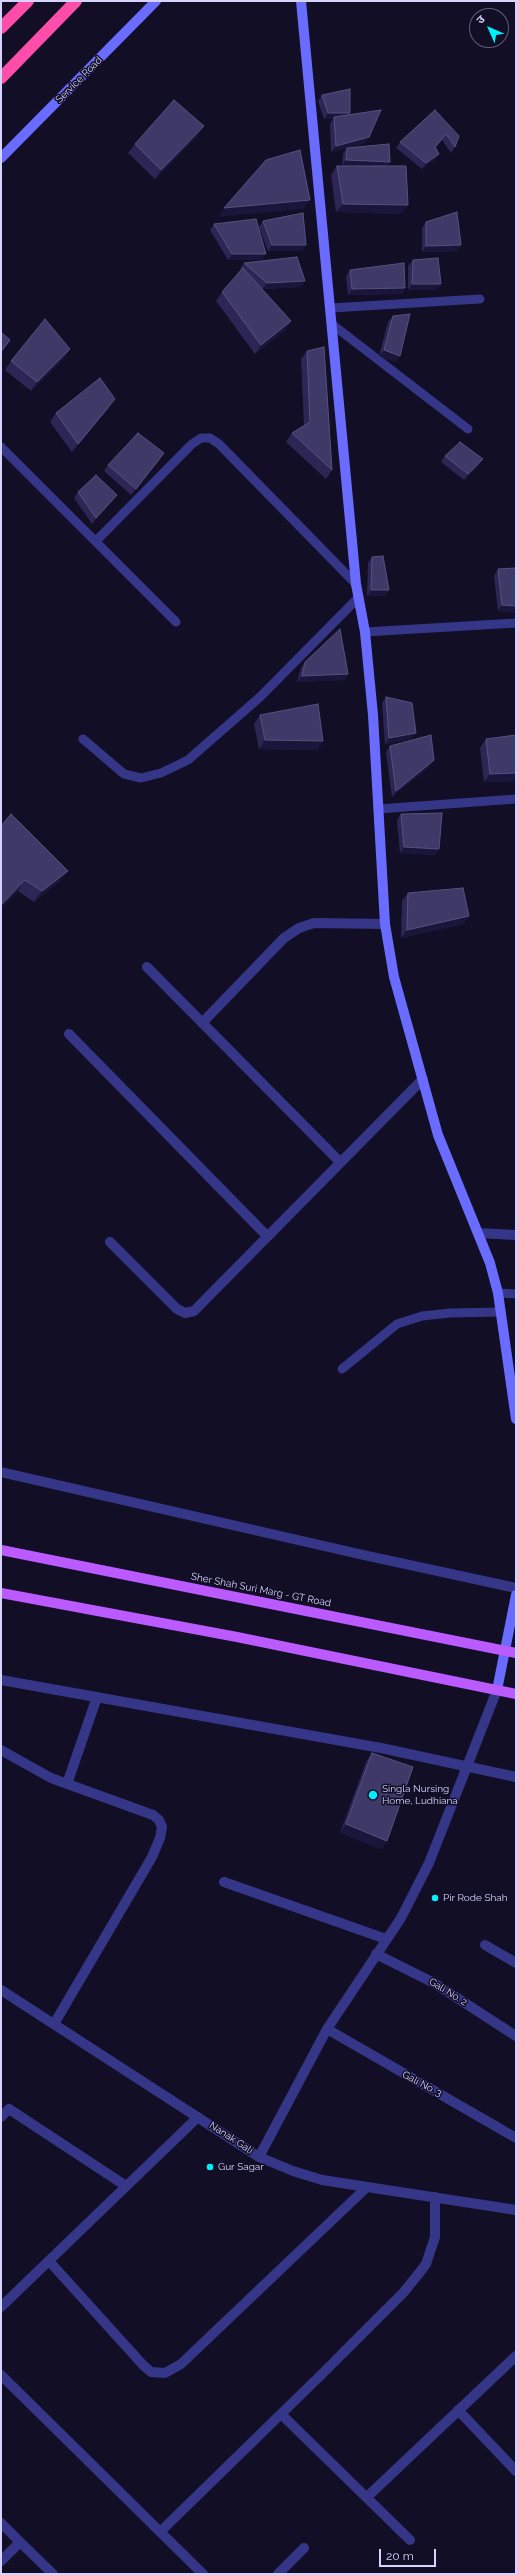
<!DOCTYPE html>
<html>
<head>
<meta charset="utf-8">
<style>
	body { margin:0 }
	#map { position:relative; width:517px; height:2575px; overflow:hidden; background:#110e26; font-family:Raleway,"Noto Sans Devanagari",sans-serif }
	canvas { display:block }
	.frame { position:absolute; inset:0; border:2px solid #d6d3ff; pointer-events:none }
	.north { position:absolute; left:469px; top:8px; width:40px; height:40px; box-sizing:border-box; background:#110e26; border:1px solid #605d7d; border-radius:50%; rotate:315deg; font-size:11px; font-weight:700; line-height:16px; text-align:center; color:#d6d3ff }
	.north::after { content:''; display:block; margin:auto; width:14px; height:18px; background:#00effe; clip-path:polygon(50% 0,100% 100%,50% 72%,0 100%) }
	.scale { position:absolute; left:379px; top:2549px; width:57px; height:18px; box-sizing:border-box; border:2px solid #d6d3ff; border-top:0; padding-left:5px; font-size:12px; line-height:14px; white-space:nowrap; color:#d6d3ff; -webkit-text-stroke:3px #110e26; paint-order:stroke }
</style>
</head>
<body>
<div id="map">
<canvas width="517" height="2575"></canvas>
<div class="frame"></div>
<div class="north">उ</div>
<div class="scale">20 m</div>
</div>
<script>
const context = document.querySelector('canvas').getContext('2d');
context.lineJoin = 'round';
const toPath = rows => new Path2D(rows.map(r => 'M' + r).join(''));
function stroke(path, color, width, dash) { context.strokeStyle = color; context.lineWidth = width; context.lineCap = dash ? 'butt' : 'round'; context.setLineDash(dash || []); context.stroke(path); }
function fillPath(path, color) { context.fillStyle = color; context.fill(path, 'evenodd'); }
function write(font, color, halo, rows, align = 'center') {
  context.font = font + ' Raleway,sans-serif'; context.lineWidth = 3; context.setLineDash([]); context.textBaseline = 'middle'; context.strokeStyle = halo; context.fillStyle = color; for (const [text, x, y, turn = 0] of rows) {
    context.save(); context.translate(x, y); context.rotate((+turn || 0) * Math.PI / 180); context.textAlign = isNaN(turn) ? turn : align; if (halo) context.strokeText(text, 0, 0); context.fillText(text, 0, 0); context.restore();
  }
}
stroke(toPath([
	[331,308,480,299],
	[333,325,468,429],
	[1,447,176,622],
	[96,541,192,444,201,438,210,438,219,444,356,584],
	[365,632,516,623],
	[83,739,124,774,141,778,161,773,188,760,260,697,359,597],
	[378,809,516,799],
	[498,1293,516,1294],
	[342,1369,397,1324,422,1316,450,1313,500,1312]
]), '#363688', 9);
stroke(toPath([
	[147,967,340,1162],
	[202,1023,284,938,299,928,314,923,385,924],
	[69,1034,267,1236],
	[478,1233,516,1235],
	[110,1242,177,1309,185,1313,194,1311,423,1079],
	[1,1472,359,1554,516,1588],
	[1,1680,381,1748,516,1777],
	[1,1750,51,1778,153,1815,159,1820,162,1827,160,1838,152,1857,54,2024],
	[67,1784,97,1697],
	[224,1882,386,1939],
	[485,1945,516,1963],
	[376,1954,434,1983,516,2036],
	[1,1990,259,2157,293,2171,322,2180,516,2210],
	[327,2029,516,2138],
	[1,2117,9,2109,126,2186],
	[259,2157,327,2029,401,1918,429,1863,497,1690],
	[49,2261,143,2365,151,2372,165,2373,181,2364,367,2187],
	[1,2307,198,2117],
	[1,2375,203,2574],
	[458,2410,516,2471],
	[281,2414,410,2540],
	[367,2497,516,2356],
	[1,2523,20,2542],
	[160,2532,324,2372,403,2293,420,2272,426,2264,435,2237,435,2197],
	[1,2561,20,2542,53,2574],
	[278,2574,304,2548]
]), '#363688', 10);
stroke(toPath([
	[301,1,356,584,365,632,373,715,385,924,394,977,438,1135,490,1263,498,1293,516,1419],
	[1,158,156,1],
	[497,1690,516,1595]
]), '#6a6cff', 10);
stroke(toPath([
	[1,1550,516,1653],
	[1,1593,237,1637,516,1694]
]), '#bb5aff', 10);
stroke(toPath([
	[1,28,28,1],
	[1,78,76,1]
]), '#ff4eaa', 12);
fillPath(toPath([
	[322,95,349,115,369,137,365,143,331,152,330,123,333,119,324,119,318,101],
	[435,110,455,147,451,153,442,140,436,147,439,154,434,160,422,169,396,148,400,142],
	[198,135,155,179,128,153,135,144],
	[347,148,387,166,402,214,336,212,331,175,337,166,342,166,343,154],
	[263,221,302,251,268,251,259,227],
	[426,222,461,245,456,251,422,252,422,228],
	[214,224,262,260,228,260,210,230],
	[413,260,437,290,408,290,408,266],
	[244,263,301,287,263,289,258,285,291,321,285,330,255,354,216,301,222,292,241,270,240,269],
	[350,270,405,288,401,294,348,295,346,276],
	[393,316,396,362,379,356,388,322],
	[70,349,64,358,31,391,5,370,11,361],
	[307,351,332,470,326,479,286,442,292,433,304,426,301,359],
	[109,408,72,452,50,422,56,413],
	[445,456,479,465,464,480,441,462],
	[160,459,131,495,104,471,108,465],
	[78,492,117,495,112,501,92,524,74,498],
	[372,557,389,590,384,596,367,596,368,563],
	[498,569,516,613,498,611,494,576],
	[305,662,348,674,344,680,297,682,301,668],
	[386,697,416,733,411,739,385,744,382,703],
	[260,715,323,741,317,750,259,749,254,724],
	[486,739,516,781,484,782,480,748],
	[390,746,430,766,392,797,386,752],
	[401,814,435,855,400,853,397,820],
	[1,826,60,881,34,902,18,891,1,908],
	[408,893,469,916,463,924,401,938,402,901],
	[372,1753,387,1841,381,1849,340,1833,366,1762]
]), '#2d2655');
fillPath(toPath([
	[328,113,350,113,346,119,334,117,333,119,324,119],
	[204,126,198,135,155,179,161,170],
	[369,137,365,143,331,152,336,146],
	[439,154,434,160,422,169,426,163],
	[346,160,390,162,385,168,342,166],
	[310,200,304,209,218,217,224,208],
	[343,204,408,205,402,214,336,212],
	[272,245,306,245,302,251,268,251],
	[461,245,456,251,422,252,426,246],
	[232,254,266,254,262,260,228,260],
	[305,281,301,287,263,289,267,283],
	[412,284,441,284,437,290,408,290],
	[405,288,401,294,348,295,352,289],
	[291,321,285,330,255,354,261,345],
	[70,349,64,358,31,391,37,382],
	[384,350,400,356,396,362,379,356],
	[115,399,109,408,72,452,78,444],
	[483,459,479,465,464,480,468,474],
	[117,495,112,501,92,524,96,518],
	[371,590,389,590,384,596,367,596],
	[502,605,516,606,516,613,498,611],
	[348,674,344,680,297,682,302,676],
	[416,733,411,739,385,744,389,738],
	[265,740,323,741,317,750,259,749],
	[434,760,430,766,392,797,396,791],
	[516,773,516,781,484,782,490,774],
	[404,847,439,849,435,855,400,853],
	[68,871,60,881,34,902,42,891],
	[25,880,18,891,1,908,1,905],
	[469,916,463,924,401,938,407,930],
	[346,1824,387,1841,381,1849,340,1833]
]), '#1a153a');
const building = toPath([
	[350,89,350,113,328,113,322,95,350,89],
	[174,100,204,126,161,170,135,144,174,100],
	[381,110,369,137,336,146,334,117,381,110],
	[435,110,459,136,455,147,446,134,435,147,439,154,426,163,400,142,435,110],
	[389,144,390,162,346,160,347,148,389,144],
	[300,150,310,200,224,208,266,160,300,150],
	[337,166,406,166,408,205,343,204,337,166],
	[457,212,461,245,426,246,426,222,457,212],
	[303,213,306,245,272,245,263,221,303,213],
	[256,219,266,254,232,254,214,224,256,219],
	[297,257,305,281,267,283,244,263,297,257],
	[438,258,441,284,412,284,413,260,438,258],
	[404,263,405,288,352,289,350,270,404,263],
	[243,268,291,321,261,345,222,292,243,268],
	[410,314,400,356,384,350,393,316,410,314],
	[45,319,70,349,37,382,11,361,45,319],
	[1,332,10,340,1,352,1,332],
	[324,347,332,470,292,433,310,422,307,351,324,347],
	[100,378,115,399,78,444,56,413,100,378],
	[138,433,164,453,136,489,108,465,138,433],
	[460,442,483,459,468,474,445,456,460,442],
	[96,475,117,495,96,518,78,492,96,475],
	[383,556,389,590,371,590,372,557,383,556],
	[516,568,516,606,502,605,498,569,516,568],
	[340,629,348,674,302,676,305,662,340,629],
	[386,697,412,703,416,733,389,738,386,697],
	[318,704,323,741,265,740,260,715,318,704],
	[431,735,434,760,396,791,390,746,431,735],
	[516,735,516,773,490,774,486,739,516,735],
	[442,813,439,849,404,847,401,814,442,813],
	[11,814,68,871,42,891,25,880,1,905,1,826,11,814],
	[463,888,469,916,407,930,408,893,463,888],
	[372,1753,413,1767,387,1841,346,1824,372,1753]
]);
fillPath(building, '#3f3967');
stroke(building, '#57517f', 1);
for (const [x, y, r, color] of [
	[373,1795,5,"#00effe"],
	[435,1898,4,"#00effe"],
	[210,2167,4,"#00effe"]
]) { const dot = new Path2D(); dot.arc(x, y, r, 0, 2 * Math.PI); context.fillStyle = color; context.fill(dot); stroke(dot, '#110e26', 1.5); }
write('10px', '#d6d3ff', '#110e26', [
	["Service Road",79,80,-45],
	["Sher Shah Suri Marg - GT Road",261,1590,11],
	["Gali No. 2",448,1992,32],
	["Gali No. 3",422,2084,28],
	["Nanak Gali",231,2138,33]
]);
write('10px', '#d6d3ff', '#110e26', [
	["Singla Nursing",382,1789],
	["Home, Ludhiana",382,1801],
	["Pir Rode Shah",443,1898],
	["Gur Sagar",218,2167]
], 'left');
</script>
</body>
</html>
